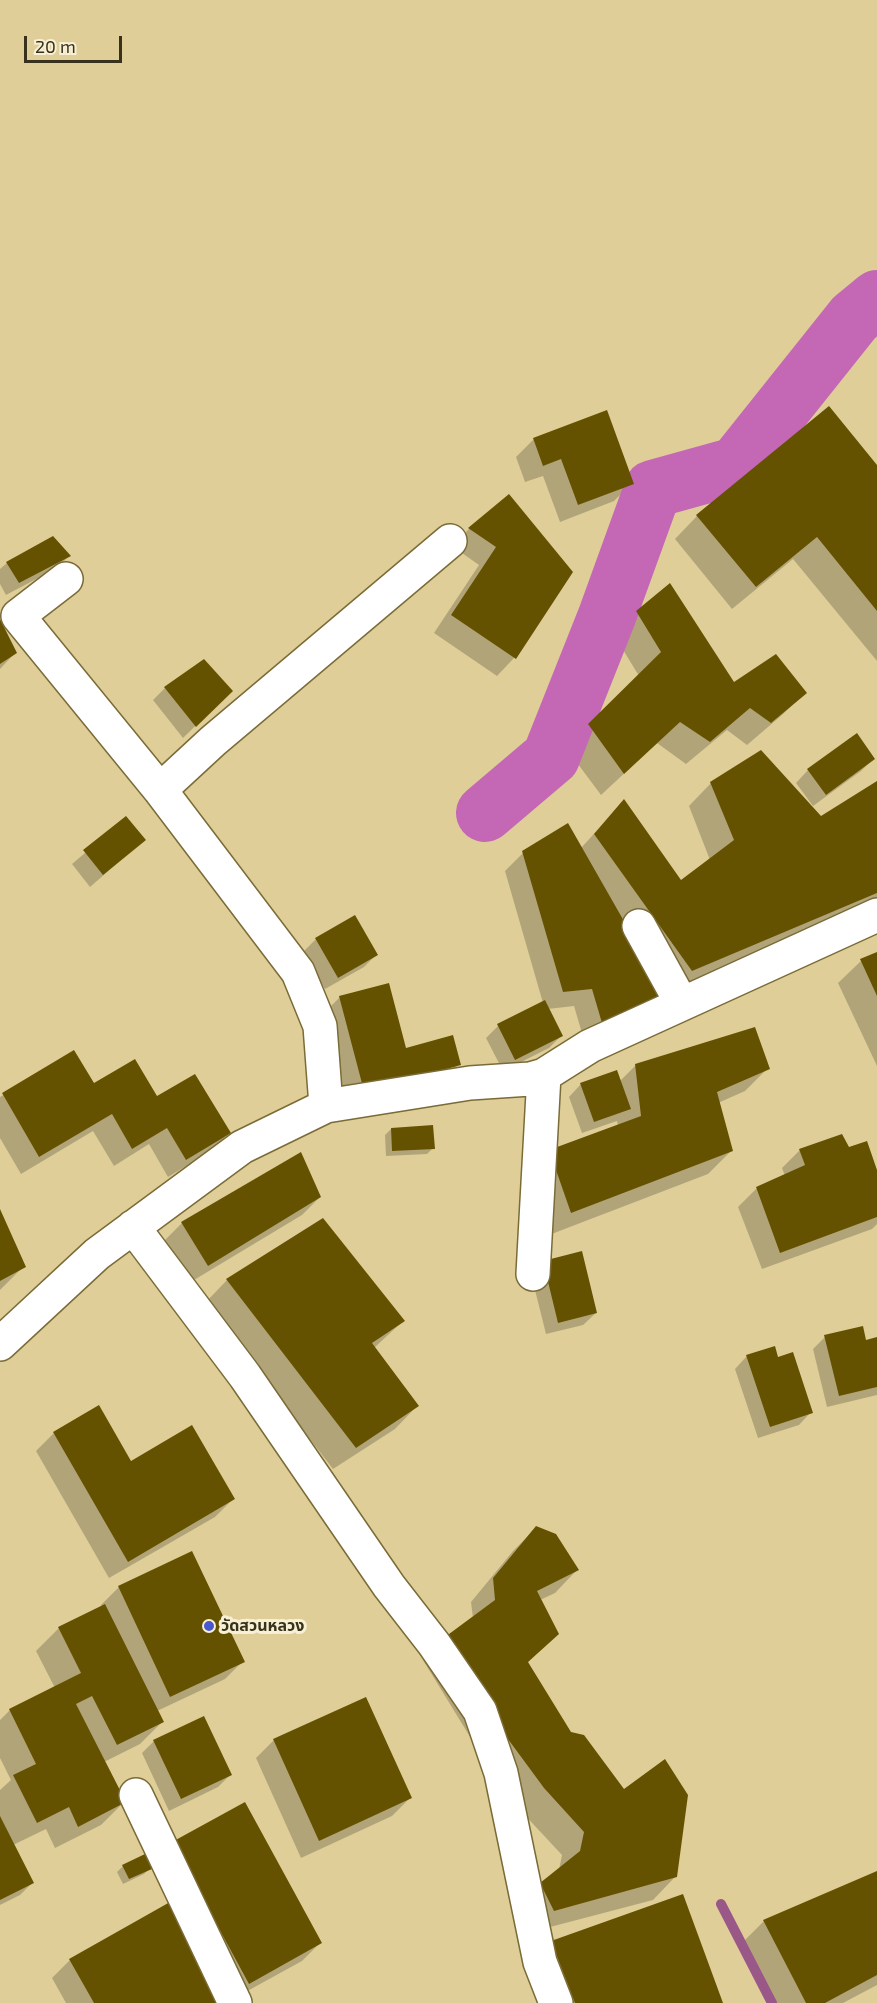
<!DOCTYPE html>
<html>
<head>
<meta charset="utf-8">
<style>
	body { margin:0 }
	#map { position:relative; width:877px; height:2003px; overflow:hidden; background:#dfce98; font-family:"Exo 2",sans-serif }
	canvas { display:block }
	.scale { position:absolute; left:24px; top:36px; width:98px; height:27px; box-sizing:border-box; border:3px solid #38311b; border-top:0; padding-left:8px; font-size:18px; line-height:21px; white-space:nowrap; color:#38311b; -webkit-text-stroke:4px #f8f0d5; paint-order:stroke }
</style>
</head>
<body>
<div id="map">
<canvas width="877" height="2003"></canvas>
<div class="scale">20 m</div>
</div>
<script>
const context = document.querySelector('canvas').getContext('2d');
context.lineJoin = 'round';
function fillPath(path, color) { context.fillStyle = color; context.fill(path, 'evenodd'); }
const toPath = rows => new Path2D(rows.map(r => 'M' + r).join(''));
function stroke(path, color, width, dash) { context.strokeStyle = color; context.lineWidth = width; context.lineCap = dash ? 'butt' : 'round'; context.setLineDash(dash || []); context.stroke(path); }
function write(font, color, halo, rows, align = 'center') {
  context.font = font + ' "Exo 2","Noto Sans Thai",sans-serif'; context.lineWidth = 6; context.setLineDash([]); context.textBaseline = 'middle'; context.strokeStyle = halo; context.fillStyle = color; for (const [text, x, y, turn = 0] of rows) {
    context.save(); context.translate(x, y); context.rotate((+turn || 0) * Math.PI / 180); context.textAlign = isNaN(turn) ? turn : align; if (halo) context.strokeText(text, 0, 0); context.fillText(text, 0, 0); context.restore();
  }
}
fillPath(toPath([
	[534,439,632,483,614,501,560,522,543,476,525,482,516,457],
	[877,467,877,661,793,559,732,609,675,539,697,516],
	[509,497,514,658,497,676,434,633,479,565,452,546,469,529],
	[69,556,57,568,6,595,0,584,0,569,7,563],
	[670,585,733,684,805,693,782,715,747,745,727,730,686,764,657,743,601,795,566,748,639,676,614,635,637,612],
	[0,622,15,653,0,669],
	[165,688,231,691,183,738,153,700],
	[873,759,861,771,813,806,796,783,808,770],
	[711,783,821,818,877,783,877,905,669,993,663,993,645,1011,584,1040,574,1006,548,1009,561,1036,549,1048,503,1071,486,1038,498,1026,543,1003,505,871,523,853,581,848,623,802,681,882,710,860,689,806],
	[126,818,144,840,90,887,72,864],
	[355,917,376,955,364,967,325,989,303,952,316,939],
	[877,953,877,1066,838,983,861,961],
	[340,997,405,1050,459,1064,441,1082,346,1108,322,1015],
	[73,1052,93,1085,157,1098,229,1133,211,1151,168,1177,149,1144,114,1166,93,1131,21,1174,0,1138,0,1097],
	[635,1066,768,1068,745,1091,718,1103,731,1151,708,1174,549,1235,527,1174,618,1126,617,1121,582,1133,569,1097,581,1084,619,1082],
	[391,1129,433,1148,427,1154,386,1156,385,1135],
	[848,1149,877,1175,877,1224,872,1229,762,1269,738,1207,756,1189,785,1176,782,1168,800,1150],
	[320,1197,302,1215,189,1283,164,1241,182,1223],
	[0,1212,24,1266,0,1290],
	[543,1262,596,1313,583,1325,546,1334,531,1274],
	[227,1280,403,1321,374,1348,417,1406,395,1429,333,1469,205,1303],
	[825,1337,865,1342,877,1339,877,1395,827,1407,813,1349],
	[747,1356,777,1359,811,1412,799,1425,758,1438,735,1369],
	[54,1433,131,1463,233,1499,215,1517,109,1578,36,1451],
	[536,1528,577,1570,555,1593,540,1600,534,1656,527,1663,570,1733,675,1877,653,1900,531,1932,541,1885,559,1870,562,1855,521,1811,483,1758,423,1660,446,1638,473,1618,471,1602,513,1551],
	[119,1587,243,1661,225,1679,157,1711,162,1722,140,1744,104,1762,124,1802,101,1825,55,1848,46,1829,13,1845,32,1883,20,1895,0,1905,0,1790,11,1780,0,1758,0,1720,10,1710,55,1688,36,1651,59,1628,102,1607,101,1605],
	[274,1740,410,1798,392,1816,301,1858,256,1758],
	[154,1741,230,1775,218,1787,169,1811,142,1753],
	[155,1862,320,1943,302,1961,231,2000],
	[123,1866,150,1868,144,1874,123,1884,117,1872],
	[877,1873,877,1985,843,2003,772,2003,741,1944,764,1921],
	[169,1904,219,2003,66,2003,52,1978,70,1960],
	[552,1942,721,2003,544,2003]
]), '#0003');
stroke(toPath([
	[721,1904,772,2003]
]), '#9a5888', 10);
stroke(toPath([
	[485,813,551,757,607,616,653,489,736,466,854,318,877,299]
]), '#c468b6', 58);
fillPath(toPath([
	[829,406,877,465,877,611,817,537,756,587,696,515],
	[607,410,634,484,578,505,561,459,543,466,533,438],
	[509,494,573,572,516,659,451,615,496,547,468,528],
	[53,536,71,556,19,583,6,562],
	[670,583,734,682,776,654,807,693,771,723,750,708,710,742,680,722,624,774,588,724,661,652,636,611],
	[0,619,17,653,0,664],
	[204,659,233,691,196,727,164,687],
	[857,733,875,759,826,795,807,769],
	[761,750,821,816,877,781,877,893,692,971,594,834,624,799,681,880,734,840,710,782],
	[126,816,146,840,103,875,83,850],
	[568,823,665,993,602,1023,592,989,563,992,522,851],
	[355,915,378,955,338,978,315,938],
	[877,952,877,996,860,959],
	[389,983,406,1048,453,1035,461,1065,364,1091,339,996],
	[545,1000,563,1036,515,1060,497,1024],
	[755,1027,770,1069,717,1092,733,1151,571,1213,549,1150,641,1116,635,1064],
	[74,1050,94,1083,135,1059,157,1096,195,1074,231,1133,186,1160,167,1128,132,1149,112,1114,39,1157,2,1093],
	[617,1070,631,1109,594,1122,580,1083],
	[433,1125,435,1149,392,1151,391,1128],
	[842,1134,849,1147,867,1141,877,1170,877,1217,780,1253,756,1187,805,1165,799,1149],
	[301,1152,321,1197,208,1266,181,1222],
	[0,1209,26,1267,0,1281],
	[323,1218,405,1321,372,1343,419,1406,356,1448,226,1279],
	[582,1251,597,1313,558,1323,543,1261],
	[863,1326,866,1340,877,1337,877,1387,839,1396,824,1335],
	[775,1346,778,1357,793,1352,813,1413,770,1427,746,1355],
	[99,1405,131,1461,192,1425,235,1499,128,1562,53,1432],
	[536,1526,556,1534,579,1570,537,1591,559,1634,528,1662,571,1732,584,1735,624,1789,665,1759,688,1795,677,1877,554,1911,540,1883,580,1851,584,1832,544,1788,505,1735,445,1637,495,1600,493,1578],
	[192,1551,245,1662,170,1697,118,1586],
	[105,1604,164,1722,117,1745,92,1696,76,1704,126,1802,78,1827,69,1807,37,1823,13,1775,36,1764,9,1709,81,1673,58,1627],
	[366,1697,412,1798,319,1841,273,1739],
	[204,1716,232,1775,181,1799,153,1740],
	[245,1802,322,1943,249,1984,172,1842],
	[0,1816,34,1883,0,1900],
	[145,1854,152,1869,129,1879,122,1865],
	[877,1871,877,1975,825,2003,806,2003,763,1920],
	[683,1894,723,2003,575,2003,551,1941],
	[170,1902,221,2003,94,2003,69,1959]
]), '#655200');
const minor = toPath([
	[66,579,18,616,160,790],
	[639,926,682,1004],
	[326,1106,320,1026,298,972,160,790,213,741,450,541],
	[133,1227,245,1376,389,1586,434,1644,480,1711,501,1773,540,1962,556,2003],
	[533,1274,544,1075],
	[0,1344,97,1254,242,1147,326,1106,470,1083,530,1079,544,1075,590,1046,877,915],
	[136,1795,235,2003]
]);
stroke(minor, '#7a6b37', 36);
stroke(minor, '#fff', 33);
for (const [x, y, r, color] of [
	[209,1626,6,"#4a58ce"]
]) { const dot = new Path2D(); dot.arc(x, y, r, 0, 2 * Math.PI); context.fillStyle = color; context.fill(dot); stroke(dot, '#f8f0d5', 2); }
write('bold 16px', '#38311b', '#f8f0d5', [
	["วัดสวนหลวง",221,1626]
], 'left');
</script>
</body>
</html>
